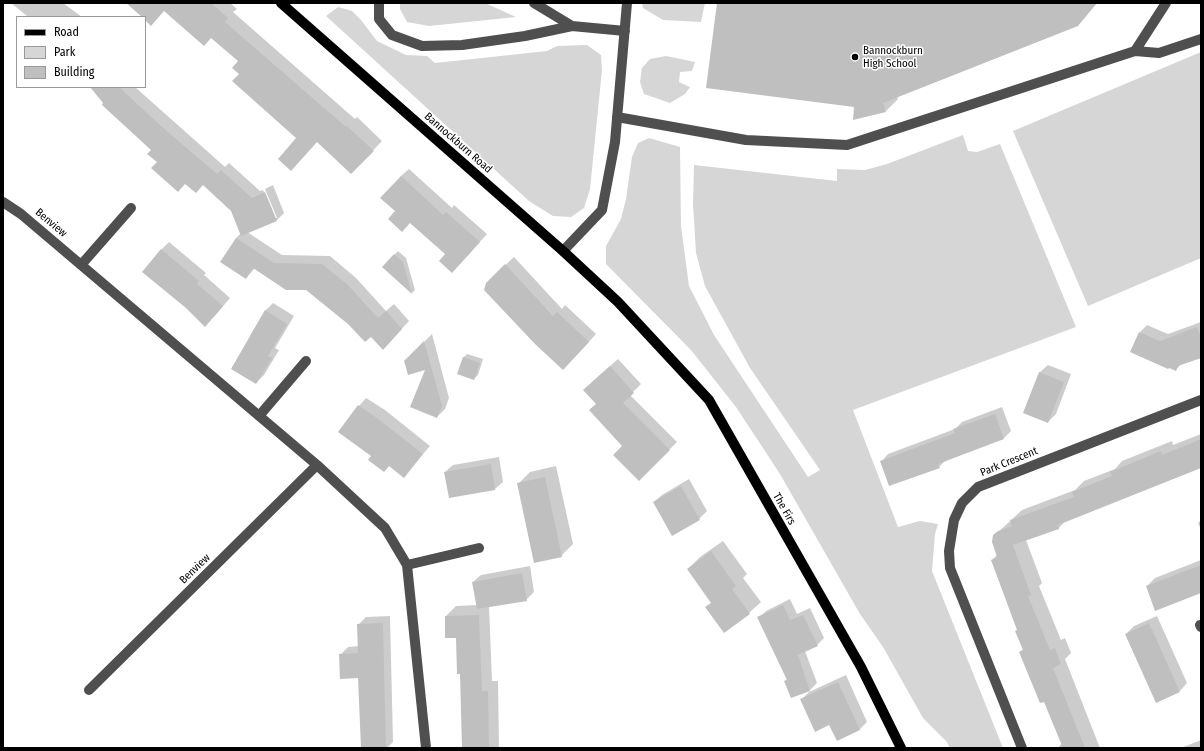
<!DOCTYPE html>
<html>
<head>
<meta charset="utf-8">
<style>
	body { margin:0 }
	#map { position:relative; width:1204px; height:751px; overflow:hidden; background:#fff; font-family:"Fira Sans Condensed",sans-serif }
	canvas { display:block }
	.frame { position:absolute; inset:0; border:4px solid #000; pointer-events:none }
	.legend { position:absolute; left:16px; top:16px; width:130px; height:72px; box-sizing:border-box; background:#fff; border:1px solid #999; margin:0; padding:5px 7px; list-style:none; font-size:12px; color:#000 }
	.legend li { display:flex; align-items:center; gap:8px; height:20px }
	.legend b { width:20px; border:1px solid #999 }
</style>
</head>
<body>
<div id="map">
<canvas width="1204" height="751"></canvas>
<div class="frame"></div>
<ul class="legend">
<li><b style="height:5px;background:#000"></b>Road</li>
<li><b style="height:11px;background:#d6d6d6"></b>Park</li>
<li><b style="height:11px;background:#bfbfbf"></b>Building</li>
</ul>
</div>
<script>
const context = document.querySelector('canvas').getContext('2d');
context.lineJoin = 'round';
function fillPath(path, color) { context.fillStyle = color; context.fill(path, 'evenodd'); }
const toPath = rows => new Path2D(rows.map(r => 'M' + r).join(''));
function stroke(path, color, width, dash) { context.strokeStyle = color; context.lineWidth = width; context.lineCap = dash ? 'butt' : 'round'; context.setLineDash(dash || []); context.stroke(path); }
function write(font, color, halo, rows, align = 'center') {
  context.font = font + ' "Fira Sans Condensed",sans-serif'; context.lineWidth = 3; context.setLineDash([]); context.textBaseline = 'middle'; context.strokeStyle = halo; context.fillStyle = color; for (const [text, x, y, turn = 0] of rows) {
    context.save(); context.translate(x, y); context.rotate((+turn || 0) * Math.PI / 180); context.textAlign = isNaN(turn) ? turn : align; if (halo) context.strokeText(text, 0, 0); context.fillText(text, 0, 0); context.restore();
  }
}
fillPath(toPath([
	[400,3,485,3,516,17,429,26,407,22,400,9],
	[642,3,705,3,701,22,663,20,643,8],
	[338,7,352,11,361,20,377,41,406,55,427,56,435,63,547,51,557,46,587,45,601,55,602,70,590,189,584,208,571,217,553,216,529,201,326,16],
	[1201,52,1201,258,1088,306,1013,131],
	[666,56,695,62,692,71,680,72,679,82,690,87,685,94,670,103,644,94,640,82,642,68,650,59],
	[963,135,968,151,977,152,1000,144,1076,327,853,410,898,527,920,521,938,524,935,534,932,571,1003,748,950,748,947,742,923,718,883,647,860,614,780,474,736,407,691,350,606,264,606,246,621,219,626,199,632,157,638,143,649,138,680,147,681,226,689,286,714,335,808,477,820,470,750,368,705,286,696,253,693,204,694,165,837,181,837,169,865,170,887,164]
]), '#d6d6d6');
fillPath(toPath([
	[11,3,63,3,82,17,26,17,27,16],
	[179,3,230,3,237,9,233,12,355,119,357,117,382,141,360,164,317,141,298,138,240,74,239,61],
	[718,3,1097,3,1088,13,897,96,898,99,886,111,855,107],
	[91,87,135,87,225,167,229,163,260,191,263,190,275,218,277,218,265,189,273,185,284,213,277,220,247,232,282,255,330,256,356,278,386,311,394,304,409,321,390,341,371,335,349,324,306,289,255,268,246,278,236,238,241,233,232,210,203,185,158,162,152,150,105,103],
	[409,169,452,208,454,205,487,234,460,264,397,211,401,176],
	[169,242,206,273,204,275,230,298,213,318,161,250],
	[398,251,406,258,415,290,412,293,383,267],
	[514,257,562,309,565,305,596,334,571,361,495,275],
	[273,303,294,316,275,348,279,350,264,375,256,383,252,337,250,336,265,311],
	[1201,322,1201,358,1181,364,1176,370,1140,332,1147,325,1168,334],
	[432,334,449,398,445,409,437,417,426,369,413,353],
	[467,354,483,359,478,375,474,379,463,358],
	[618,359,641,384,630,395,677,442,639,480,623,446,597,404,592,382],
	[1048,365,1071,374,1056,414,1048,422,1040,372],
	[366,398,385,410,430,446,404,476,390,465,373,456,359,406],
	[1002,407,1011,431,1004,438,946,460,939,467,881,462,888,454,955,429,962,422],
	[1201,434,1201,467,1066,520,1059,528,1026,540,1042,583,1039,586,1061,640,1065,638,1071,653,1065,659,1100,748,1058,748,1062,743,1045,701,1020,652,1023,649,1016,631,1018,629,992,560,997,555,994,536,1022,510,1075,490,1084,481,1115,469,1122,461,1172,441,1173,445],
	[499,457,503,482,495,489,445,472,453,465],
	[556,466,573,544,561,556,518,484,530,472],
	[689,479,707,511,699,519,654,502,662,495],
	[1201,520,1201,530,1198,523],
	[723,541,747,574,743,578,761,602,749,613,707,607,712,602,688,569,700,557],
	[1201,560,1201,592,1147,586,1155,578],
	[530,566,534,592,526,600,489,606,492,681,498,681,499,748,463,748,461,673,457,637,446,616,456,606,477,605,473,582,481,575],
	[790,599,797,614,810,608,824,638,817,645,805,651,817,683,810,690,791,697,785,681,787,679,759,618,766,611],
	[390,616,393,742,387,748,362,748,359,677,340,655,348,647,359,646,358,625,366,617],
	[1157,616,1187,683,1180,691,1126,634,1134,626],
	[846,675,867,722,859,730,829,723,801,700,809,692],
	[1201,740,1201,748,1181,748]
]), '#0003');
fillPath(toPath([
	[126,3,211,3,228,18,225,22,346,127,347,126,374,151,351,174,317,142,291,171,278,159,296,138,232,81,239,74,232,68,238,61,211,38,204,46,164,11,151,26,145,20,145,17,142,17],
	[717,3,1097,3,1078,26,883,103,886,112,853,120,854,107,706,88],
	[90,87,119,87,161,126,217,174,221,170,252,198,265,192,277,221,241,236,231,211,203,185,196,193,185,184,178,192,151,168,157,162,147,154,151,150,102,105,103,103],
	[401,176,443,215,446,212,480,242,452,273,439,261,445,254,410,223,402,232,388,219,395,211,380,198],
	[236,238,274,263,322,264,348,285,378,318,386,311,402,329,383,350,371,337,365,342,348,324,306,290,286,290,253,268,246,279,220,262],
	[161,249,199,281,197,284,223,306,205,327,186,308,142,272],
	[394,254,403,262,412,294,382,267],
	[505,264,553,316,557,312,589,342,563,370,535,344,484,290,486,283],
	[265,310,287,324,268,356,272,358,256,384,231,369],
	[1197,327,1201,337,1201,358,1178,366,1176,371,1169,368,1168,369,1130,352,1139,332,1160,341],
	[424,341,442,406,437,418,410,407,425,370,408,375,404,361],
	[463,357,480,363,474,380,457,374],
	[610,366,634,393,623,403,670,450,639,481,613,455,622,446,589,410,596,404,583,390],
	[1039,372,1064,382,1048,423,1023,413],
	[358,405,377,418,423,454,404,478,389,466,384,472,368,460,371,456,338,432],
	[995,414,1004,439,938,464,940,468,889,486,880,461,955,433,953,429],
	[1201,439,1201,468,1058,525,1059,529,1013,545,1031,595,1028,596,1050,650,1055,648,1061,664,1053,668,1085,748,1063,748,1044,702,1040,703,1019,652,1023,650,1015,631,1017,630,991,560,997,557,992,542,993,535,998,531,1012,526,1010,520,1074,497,1072,492,1112,476,1110,472,1161,451,1162,455],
	[491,464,495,490,449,498,444,472],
	[545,477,562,557,534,563,517,483],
	[681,486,700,520,672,536,653,502],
	[711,551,736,586,732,589,750,614,724,633,705,607,711,603,687,569],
	[1201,565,1201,593,1155,611,1146,586],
	[522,573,527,601,477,609,472,582],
	[783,605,790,620,803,615,818,646,798,655,810,691,791,698,784,681,787,680,757,617],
	[479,615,482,691,488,691,489,748,462,748,460,674,457,674,456,638,445,638,445,616],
	[383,623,386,748,361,748,358,678,340,679,339,654,358,653,357,624],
	[1149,623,1180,692,1156,703,1125,634],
	[838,682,860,730,837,741,829,725,815,732,800,699]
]), '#bfbfbf');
stroke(toPath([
	[379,3,379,19,392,35,422,46,462,45,525,36,572,26,625,31],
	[534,3,572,26],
	[1135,51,1166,3],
	[617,117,746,140,847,145,1135,51,1159,53,1201,39],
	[3,202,21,214,317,465,385,528,407,565,426,748],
	[563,251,602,210,615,142,627,3],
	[81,265,131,208],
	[259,416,306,361],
	[407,565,479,548],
	[1200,625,1201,627],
	[89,690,317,465],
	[1022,748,950,568,949,551,954,520,962,503,978,487,1201,400]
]), '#4f4f4f', 10);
stroke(toPath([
	[281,3,563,251,618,302,709,400,861,667,901,748]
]), '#000', 10);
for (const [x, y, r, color] of [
	[855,57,4,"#000"]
]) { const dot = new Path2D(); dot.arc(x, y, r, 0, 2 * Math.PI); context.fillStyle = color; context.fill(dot); stroke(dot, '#fff', 1.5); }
write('11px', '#000', '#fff', [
	["Bannockburn",863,51],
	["High School",863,64]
], 'left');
write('11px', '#000', '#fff', [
	["Bannockburn Road",458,143,41],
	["Benview",51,223,40],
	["Park Crescent",1009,462,-22],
	["The Firs",784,509,60],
	["Benview",195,569,-44]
]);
</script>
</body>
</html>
